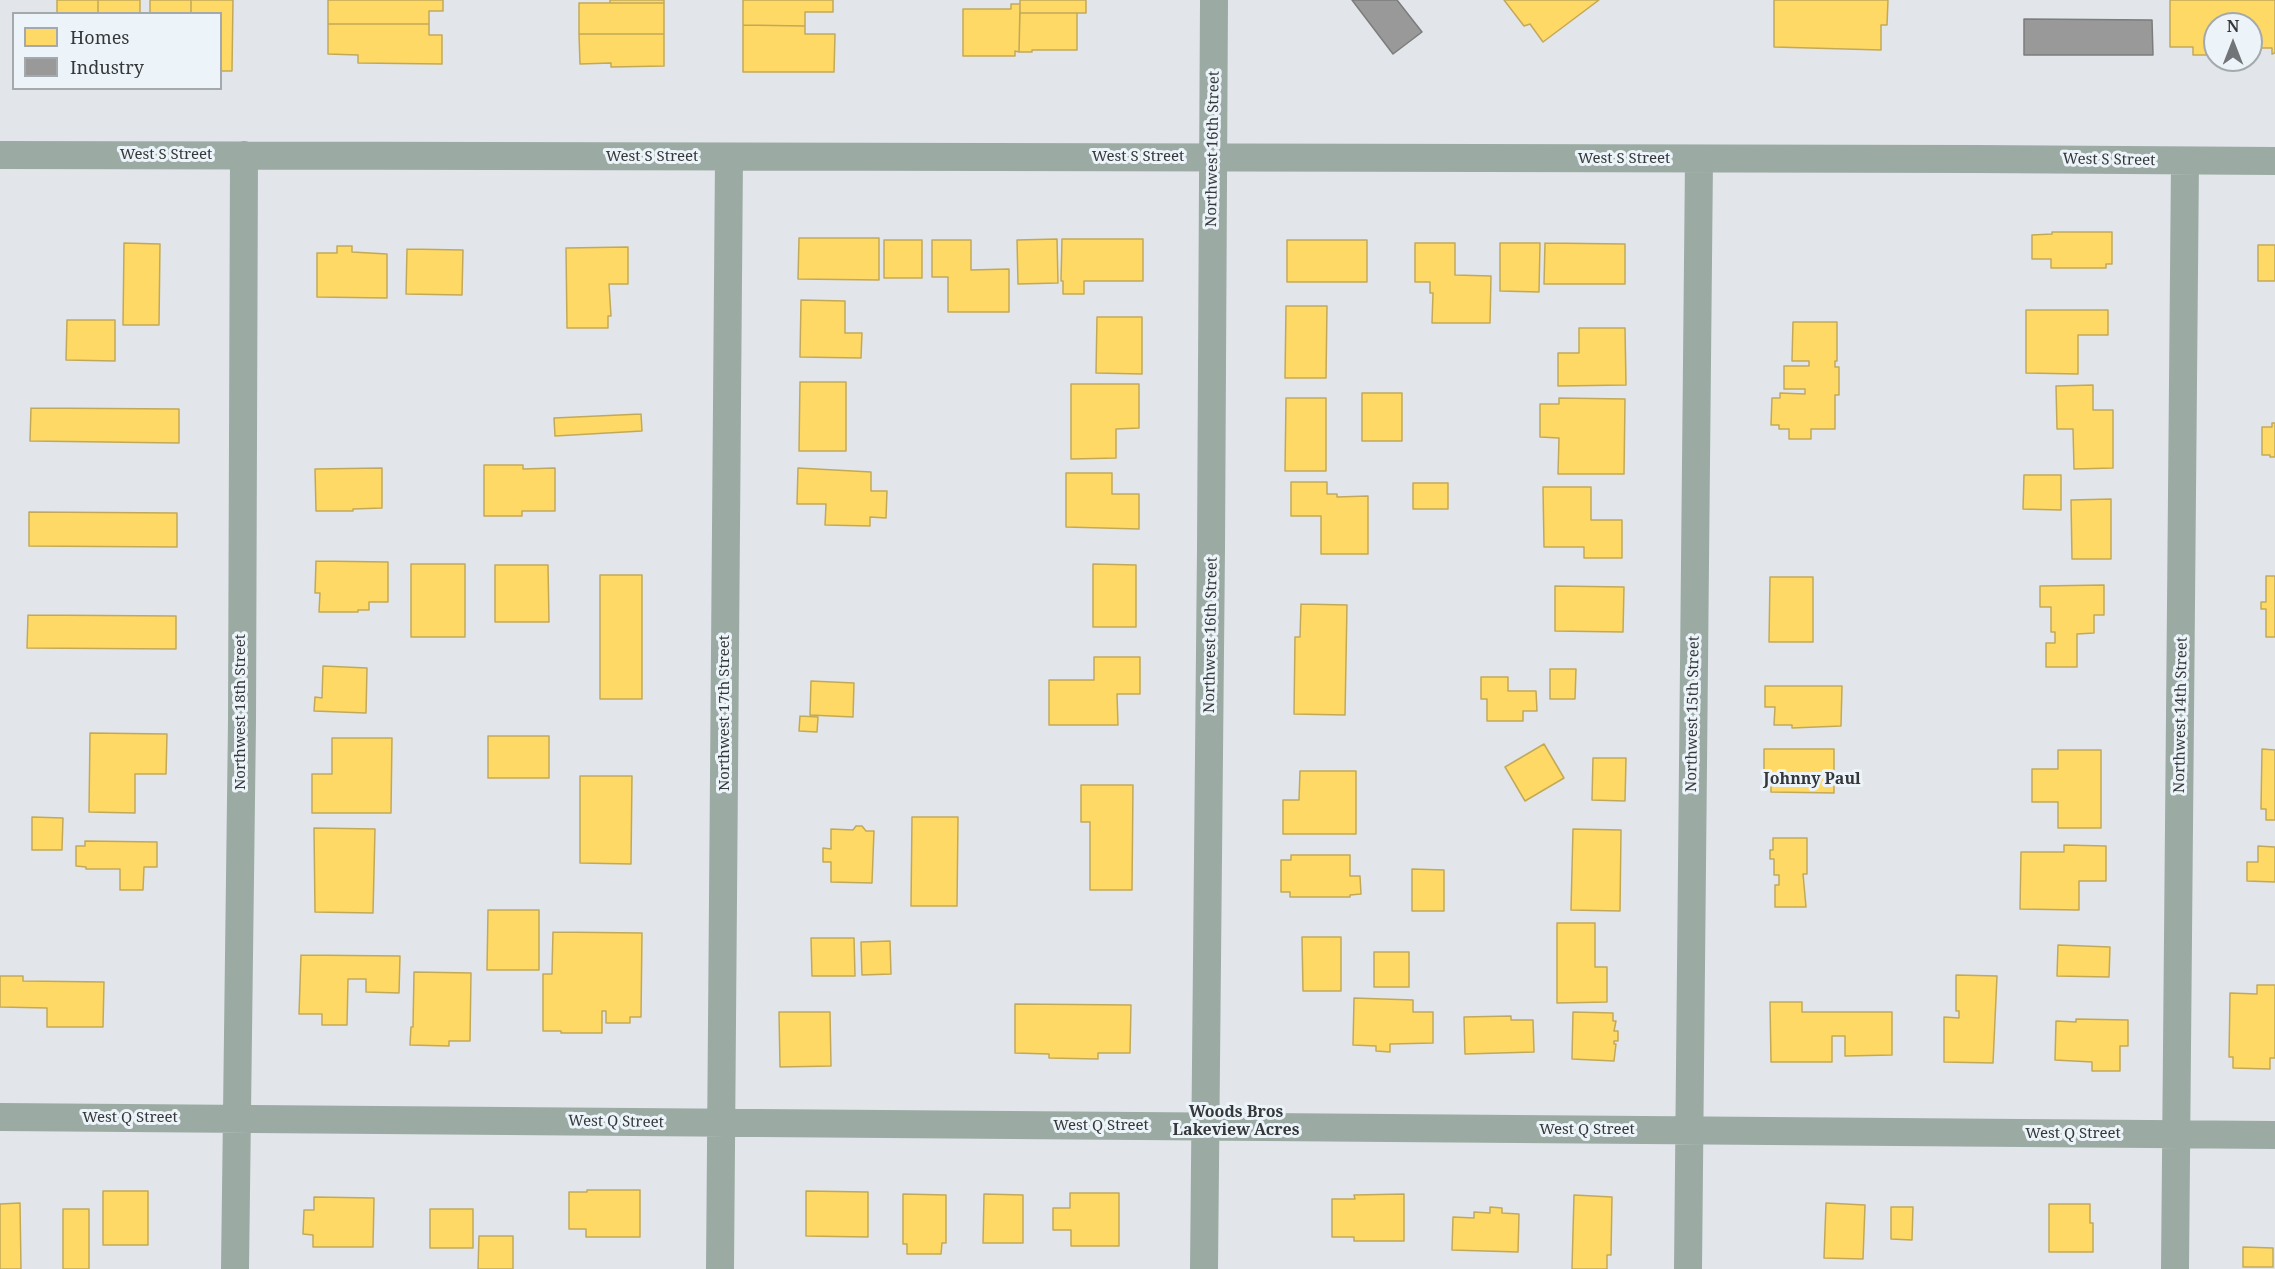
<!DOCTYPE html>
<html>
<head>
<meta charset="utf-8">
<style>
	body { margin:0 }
	#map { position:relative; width:2275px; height:1269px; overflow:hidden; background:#e2e6ea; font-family:"Noto Serif",serif }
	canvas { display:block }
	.legend { position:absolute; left:12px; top:12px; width:210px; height:78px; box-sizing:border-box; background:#ecf4fa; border:2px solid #a3a9ad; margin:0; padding:8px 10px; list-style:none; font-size:18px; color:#35383a }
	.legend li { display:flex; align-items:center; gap:12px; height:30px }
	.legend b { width:30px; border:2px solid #a3a9ad }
	.north { position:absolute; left:2203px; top:12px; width:60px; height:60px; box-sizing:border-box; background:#ecf4fa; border:2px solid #a3a9ad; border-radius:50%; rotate:0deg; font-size:16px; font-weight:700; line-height:24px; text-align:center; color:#35383a }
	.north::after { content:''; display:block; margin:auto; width:21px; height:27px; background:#727578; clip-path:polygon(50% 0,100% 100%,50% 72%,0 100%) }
</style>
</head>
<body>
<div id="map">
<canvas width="2275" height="1269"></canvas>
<ul class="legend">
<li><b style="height:16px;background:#ffd966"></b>Homes</li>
<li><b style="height:16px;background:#999"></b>Industry</li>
</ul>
<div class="north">N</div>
</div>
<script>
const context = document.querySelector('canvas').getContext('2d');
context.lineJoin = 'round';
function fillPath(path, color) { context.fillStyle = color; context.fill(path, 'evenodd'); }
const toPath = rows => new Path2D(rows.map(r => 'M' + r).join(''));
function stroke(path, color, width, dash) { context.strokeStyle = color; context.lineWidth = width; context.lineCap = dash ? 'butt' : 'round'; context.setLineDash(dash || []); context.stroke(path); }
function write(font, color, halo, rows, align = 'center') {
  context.font = font + ' "Noto Serif",serif'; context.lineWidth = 6; context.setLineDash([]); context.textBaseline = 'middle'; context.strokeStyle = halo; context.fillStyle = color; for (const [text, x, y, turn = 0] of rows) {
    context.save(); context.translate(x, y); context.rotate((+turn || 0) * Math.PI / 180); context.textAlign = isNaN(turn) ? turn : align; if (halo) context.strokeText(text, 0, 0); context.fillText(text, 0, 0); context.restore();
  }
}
const homes = toPath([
	[57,0,98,0,98,14,57,14,57,0],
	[98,0,140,0,140,14,98,14,98,0],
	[150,0,191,0,191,14,150,14,150,0],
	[191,0,233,0,232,71,220,71,220,14,191,14,191,0],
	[328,0,443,0,443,11,429,11,429,24,328,24,328,0],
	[610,0,664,0,664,3,610,3,610,0],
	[743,0,833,0,833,12,805,12,805,26,743,25,743,0],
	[1020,0,1086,0,1086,13,1020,13,1020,0],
	[1504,0,1599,0,1543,42,1530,24,1524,26,1504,0],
	[1888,0,1887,25,1881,25,1881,50,1774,47,1774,0,1888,0],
	[2170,0,2275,0,2275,53,2272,54,2272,48,2251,48,2251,24,2215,24,2215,55,2193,55,2193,47,2170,47,2170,0],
	[579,3,664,3,664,34,579,34,579,3],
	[1011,4,1020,4,1019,52,1015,51,1015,56,963,56,963,9,1011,9,1011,4],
	[1020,13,1077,13,1077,50,1032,50,1032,52,1019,52,1020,13],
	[328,24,429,24,429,35,442,35,442,64,358,63,358,55,328,54,328,24],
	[743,25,805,26,805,34,835,34,834,72,743,72,743,25],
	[579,34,664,34,664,66,611,67,611,63,580,64,579,34],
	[2052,232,2112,232,2112,264,2106,264,2106,268,2051,268,2051,259,2032,259,2032,235,2052,234,2052,232],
	[799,238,879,238,879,280,798,279,799,238],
	[1057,239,1058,283,1018,284,1017,240,1057,239],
	[1062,239,1143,239,1143,281,1084,281,1084,294,1063,294,1063,281,1061,281,1062,239],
	[884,240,922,240,922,278,884,278,884,240],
	[932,240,971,240,971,270,1009,269,1009,312,948,312,948,277,932,277,932,240],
	[1287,240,1367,240,1367,282,1287,282,1287,240],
	[124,243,160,244,159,325,123,325,124,243],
	[1415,243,1455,243,1455,275,1491,276,1490,323,1432,323,1433,293,1430,293,1430,282,1415,282,1415,243],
	[1500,243,1540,243,1539,292,1500,291,1500,243],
	[1545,243,1625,244,1625,284,1544,284,1545,243],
	[2258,245,2275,245,2275,281,2258,281,2258,245],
	[337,246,352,246,352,252,387,254,387,298,317,297,317,253,337,253,337,246],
	[628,247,628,284,609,284,611,316,608,316,608,328,567,328,566,248,628,247],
	[407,249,463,250,462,295,406,294,407,249],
	[801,300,845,301,845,333,862,333,861,358,800,357,801,300],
	[1286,306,1327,306,1326,378,1285,378,1286,306],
	[2026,310,2108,310,2108,335,2078,335,2078,374,2026,373,2026,310],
	[1097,317,1142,317,1142,374,1096,373,1097,317],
	[67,320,115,320,115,361,66,360,67,320],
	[1793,322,1837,322,1837,361,1835,361,1835,367,1839,367,1839,395,1835,395,1835,429,1811,429,1811,439,1789,439,1789,429,1779,429,1779,425,1771,425,1772,398,1780,398,1780,393,1805,394,1805,389,1784,389,1784,366,1809,366,1809,361,1792,361,1793,322],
	[1579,328,1625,328,1626,385,1558,386,1558,353,1579,353,1579,328],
	[800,382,846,382,846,451,799,451,800,382],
	[1071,384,1139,384,1139,428,1116,429,1116,458,1071,459,1071,384],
	[2093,385,2093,410,2113,410,2113,468,2074,469,2073,429,2057,429,2056,386,2093,385],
	[1362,393,1402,393,1402,441,1362,441,1362,393],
	[1286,398,1326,398,1326,471,1285,471,1286,398],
	[1559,398,1625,399,1624,474,1558,474,1559,438,1540,437,1540,404,1559,404,1559,398],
	[31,408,179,409,179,443,30,441,31,408],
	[641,414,642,431,555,436,554,418,641,414],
	[2272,423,2275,423,2275,457,2270,457,2270,455,2262,455,2262,427,2272,427,2272,423],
	[484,465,523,465,523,469,555,468,555,511,522,511,522,516,484,516,484,465],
	[382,468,382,508,353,509,353,511,316,511,315,469,382,468],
	[798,468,871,472,871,491,887,491,886,518,870,517,870,526,825,525,826,504,797,504,798,468],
	[1066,473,1112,473,1112,494,1139,494,1139,529,1066,527,1066,473],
	[2024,475,2061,475,2061,510,2023,509,2024,475],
	[1291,482,1327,482,1327,494,1337,494,1337,497,1368,496,1368,554,1321,554,1321,516,1291,516,1291,482],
	[1413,483,1448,483,1448,509,1413,509,1413,483],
	[1543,487,1591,487,1591,520,1622,520,1622,558,1584,558,1584,547,1544,547,1543,487],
	[2111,499,2111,559,2072,559,2071,500,2111,499],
	[29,512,177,513,177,547,29,546,29,512],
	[316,561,388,562,388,602,369,602,369,610,358,610,358,612,319,612,320,593,315,593,316,561],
	[411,564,465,564,465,637,411,637,411,564],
	[1093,564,1136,565,1136,627,1093,627,1093,564],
	[495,565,548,565,549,622,495,622,495,565],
	[600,575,642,575,642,699,600,699,600,575],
	[2266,576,2275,576,2275,637,2266,637,2266,609,2261,609,2261,602,2266,602,2266,576],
	[1770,577,1813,577,1813,642,1769,642,1770,577],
	[2104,585,2104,615,2094,615,2094,633,2077,634,2077,667,2046,667,2046,643,2055,643,2055,632,2051,632,2051,607,2040,607,2040,586,2104,585],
	[1555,586,1624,587,1623,632,1555,631,1555,586],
	[1301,604,1347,605,1345,715,1294,714,1295,637,1300,637,1301,604],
	[28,615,176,616,176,649,27,648,28,615],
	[1094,657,1140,657,1140,694,1117,694,1118,725,1049,725,1049,680,1094,680,1094,657],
	[323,666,367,668,366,713,314,711,315,697,322,698,323,666],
	[1550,669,1576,669,1575,699,1550,699,1550,669],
	[1481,677,1508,677,1508,691,1536,691,1537,711,1523,711,1523,721,1487,721,1487,699,1481,699,1481,677],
	[811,681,854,683,853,717,810,715,811,681],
	[1765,686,1842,686,1841,726,1792,728,1792,725,1774,725,1775,707,1765,707,1765,686],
	[800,716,818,717,817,732,799,731,800,716],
	[90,733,167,734,166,774,135,774,135,813,89,812,90,733],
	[488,736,549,736,549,778,488,778,488,736],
	[332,738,392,738,391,813,312,813,312,774,332,774,332,738],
	[1544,744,1564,778,1525,801,1505,767,1544,744],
	[1764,749,1834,749,1834,793,1771,792,1771,772,1764,772,1764,749],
	[2262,749,2275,750,2275,820,2266,820,2266,809,2261,809,2262,749],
	[2058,750,2101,750,2101,828,2058,828,2058,802,2032,802,2032,769,2058,769,2058,750],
	[1593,758,1626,758,1625,801,1592,800,1593,758],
	[1300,771,1356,771,1356,834,1283,834,1283,800,1299,800,1300,771],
	[580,776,632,776,631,864,580,863,580,776],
	[1081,785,1133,785,1132,890,1090,890,1090,822,1081,822,1081,785],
	[32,817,63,818,62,850,32,850,32,817],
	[912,817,958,817,957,906,911,906,912,817],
	[856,826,862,826,866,831,874,831,872,883,831,882,831,862,823,862,823,848,831,849,831,829,853,830,856,826],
	[314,828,375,829,373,913,315,912,314,828],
	[1573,829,1621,830,1620,911,1571,910,1573,829],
	[1773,838,1807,838,1807,874,1803,874,1806,907,1775,907,1775,885,1779,885,1779,875,1774,875,1774,859,1770,859,1770,850,1773,850,1773,838],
	[85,841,157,842,157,867,144,867,143,890,120,890,120,869,86,869,86,867,76,866,76,846,85,846,85,841],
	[2064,845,2106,846,2106,881,2079,881,2079,910,2020,909,2021,852,2064,852,2064,845],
	[2258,846,2275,847,2275,882,2247,881,2247,862,2258,862,2258,846],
	[1291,855,1350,855,1350,876,1360,876,1361,894,1350,895,1350,897,1290,897,1290,892,1281,892,1281,860,1291,860,1291,855],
	[1412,869,1444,870,1444,911,1412,911,1412,869],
	[488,910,539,910,539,970,487,970,488,910],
	[1557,923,1595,923,1595,967,1607,967,1607,1002,1557,1003,1557,923],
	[553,932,642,933,641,1017,630,1017,630,1023,606,1023,606,1011,602,1011,602,1033,561,1033,561,1031,543,1031,543,974,552,974,553,932],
	[1302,937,1341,937,1341,991,1303,991,1302,937],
	[811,938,854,938,855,976,812,976,811,938],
	[890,941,891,974,862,975,861,942,890,941],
	[2058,945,2110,947,2109,977,2057,976,2058,945],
	[1374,952,1409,952,1409,987,1374,987,1374,952],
	[301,955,400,956,399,993,366,992,366,979,348,979,347,1025,322,1025,322,1014,299,1014,301,955],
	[414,972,471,973,470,1041,449,1041,449,1046,410,1045,411,1027,413,1027,414,972],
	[1956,975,1997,976,1993,1063,1944,1062,1944,1017,1959,1018,1959,1011,1956,1011,1956,975],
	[0,976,23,976,23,981,104,982,103,1027,47,1027,47,1008,0,1007,0,976],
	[2257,985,2275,985,2275,1058,2270,1058,2270,1069,2233,1068,2233,1057,2229,1057,2230,993,2257,994,2257,985],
	[1354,998,1413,1000,1413,1012,1433,1012,1433,1043,1390,1044,1390,1052,1376,1051,1376,1046,1353,1045,1354,998],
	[1770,1002,1802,1002,1802,1012,1892,1012,1892,1055,1845,1056,1845,1036,1832,1036,1832,1062,1771,1062,1770,1002],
	[1015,1004,1131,1005,1130,1053,1098,1053,1098,1059,1049,1058,1049,1054,1015,1053,1015,1004],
	[779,1012,830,1012,831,1066,780,1067,779,1012],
	[1573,1012,1613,1013,1613,1021,1616,1021,1614,1031,1618,1031,1618,1041,1614,1041,1614,1044,1616,1044,1614,1061,1572,1059,1573,1012],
	[1511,1016,1511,1020,1533,1020,1534,1052,1465,1054,1464,1017,1511,1016],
	[2076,1019,2128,1020,2128,1046,2120,1046,2120,1071,2092,1071,2092,1062,2055,1060,2056,1021,2076,1022,2076,1019],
	[587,1190,640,1190,640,1237,586,1237,586,1229,569,1229,569,1192,587,1192,587,1190],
	[103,1191,148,1191,148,1245,103,1245,103,1191],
	[806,1191,868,1192,868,1237,806,1236,806,1191],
	[1070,1193,1119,1193,1119,1246,1071,1246,1071,1230,1053,1230,1053,1208,1070,1208,1070,1193],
	[903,1194,946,1195,946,1243,942,1243,941,1254,907,1254,907,1244,903,1244,903,1194],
	[984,1194,1023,1195,1023,1243,983,1243,984,1194],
	[1404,1194,1404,1241,1354,1241,1354,1237,1332,1237,1332,1199,1355,1199,1354,1195,1404,1194],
	[1574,1195,1612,1197,1611,1255,1607,1255,1607,1269,1572,1269,1574,1195],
	[314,1197,374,1198,373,1247,313,1247,313,1235,303,1234,304,1210,314,1210,314,1197],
	[20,1203,21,1269,0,1269,0,1204,20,1203],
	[1826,1203,1865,1205,1863,1259,1824,1258,1826,1203],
	[2049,1204,2090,1204,2090,1223,2093,1223,2093,1252,2049,1252,2049,1204],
	[1490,1207,1502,1208,1502,1213,1519,1214,1518,1252,1452,1250,1453,1217,1474,1218,1474,1212,1490,1213,1490,1207],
	[1891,1207,1913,1207,1912,1240,1891,1239,1891,1207],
	[63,1209,89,1209,89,1269,63,1269,63,1209],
	[430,1209,473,1209,473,1248,430,1248,430,1209],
	[479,1236,513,1236,513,1269,478,1269,479,1236],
	[2243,1247,2273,1248,2273,1267,2243,1267,2243,1247]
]);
fillPath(homes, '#ffd966');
stroke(homes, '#c2a959', 1.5);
const industry = toPath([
	[1352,0,1397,0,1422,32,1393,54,1352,0],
	[2024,19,2152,20,2153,55,2024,55,2024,19]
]);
fillPath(industry, '#999');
stroke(industry, '#7b7c7c', 1.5);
stroke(toPath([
	[0,155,1975,159,2275,161],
	[0,1117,2275,1135],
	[235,1269,242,721,244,155],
	[720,1269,729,157],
	[1204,1269,1211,549,1214,0],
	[1688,1269,1699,160],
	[2175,1269,2185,161]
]), '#9baba3', 28);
write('15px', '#35383a', '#ecf4fa', [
	["Northwest 16th Street",1213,149,-89],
	["West S Street",166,155],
	["West S Street",652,157],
	["West S Street",1138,157],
	["West S Street",1624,159],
	["West S Street",2109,160,1],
	["Northwest 16th Street",1211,635,-89],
	["Northwest 18th Street",241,712,-90],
	["Northwest 17th Street",725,713,-90],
	["Northwest 15th Street",1693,714,-89],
	["Northwest 14th Street",2181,715,-89],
	["West Q Street",130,1118],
	["West Q Street",616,1122,1],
	["West Q Street",1101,1126],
	["West Q Street",1587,1130],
	["West Q Street",2073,1134]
]);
write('bold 16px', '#35383a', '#ecf4fa', [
	["Johnny Paul",1812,779],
	["Woods Bros",1236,1112],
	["Lakeview Acres",1236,1130]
]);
</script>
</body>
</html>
